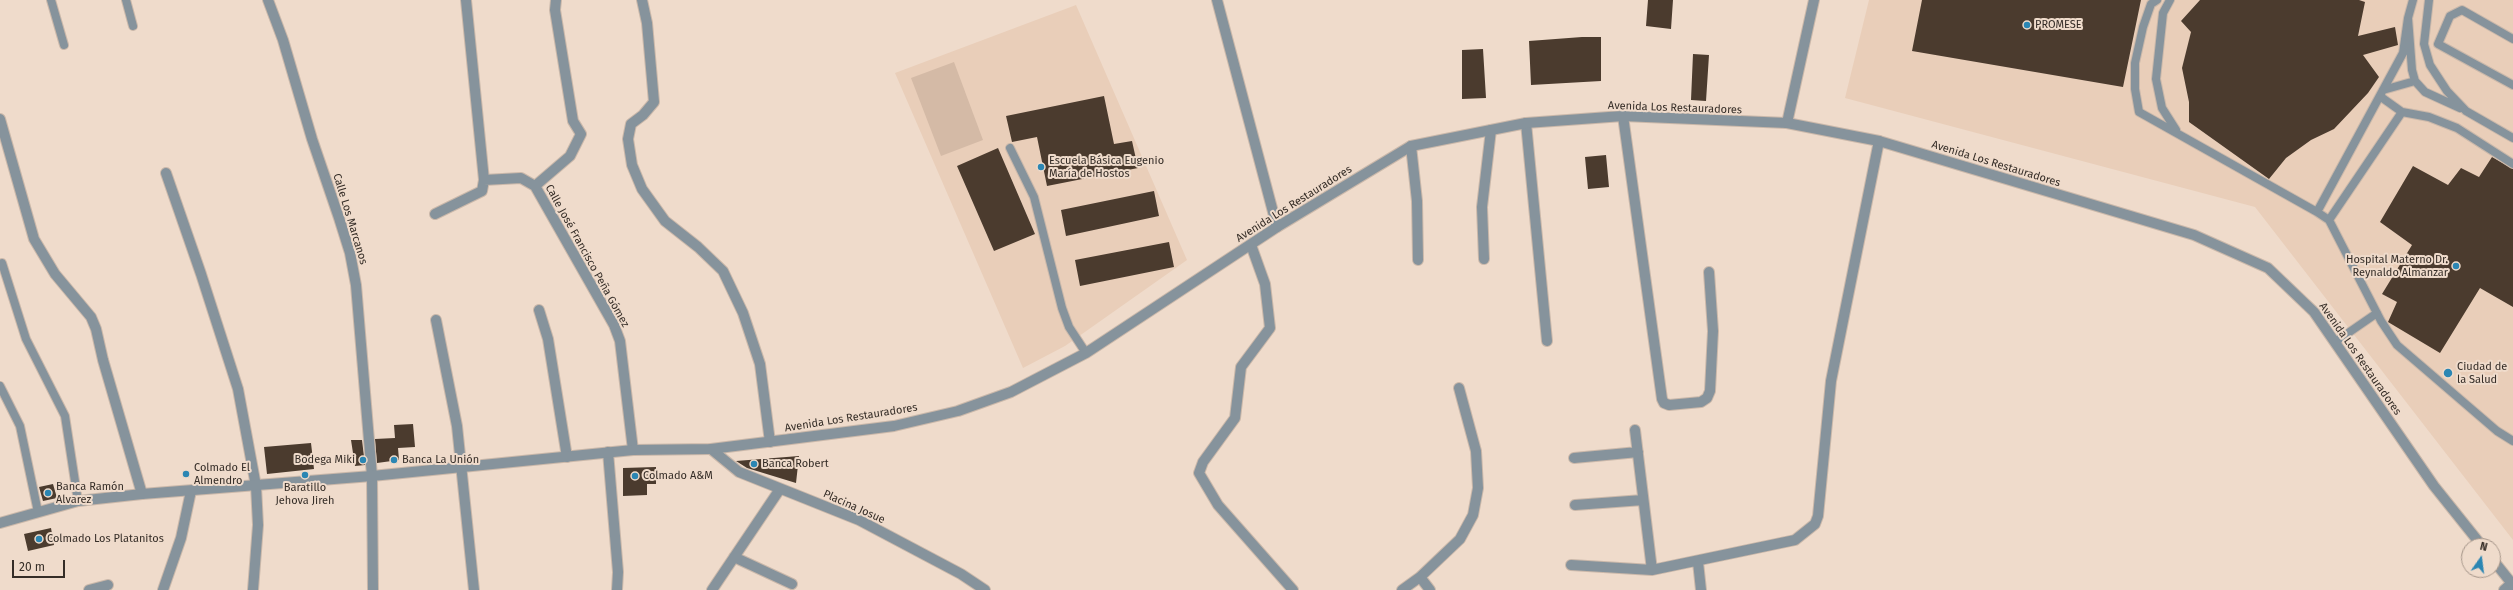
<!DOCTYPE html>
<html>
<head>
<meta charset="utf-8">
<style>
	body { margin:0 }
	#map { position:relative; width:2513px; height:590px; overflow:hidden; background:#efdbcb; font-family:"Fira Sans",sans-serif }
	canvas { display:block }
	.north { position:absolute; left:2461px; top:538px; width:40px; height:40px; box-sizing:border-box; background:#efdbcb; border:1px solid #a59589; border-radius:50%; rotate:14deg; font-size:11px; font-weight:700; line-height:16px; text-align:center; color:#352d27 }
	.north::after { content:''; display:block; margin:auto; width:14px; height:18px; background:#2b86b3; clip-path:polygon(50% 0,100% 100%,50% 72%,0 100%) }
	.scale { position:absolute; left:12px; top:560px; width:53px; height:18px; box-sizing:border-box; border:2px solid #352d27; border-top:0; padding-left:5px; font-size:12px; line-height:14px; white-space:nowrap; color:#352d27; -webkit-text-stroke:3px #efdbcb; paint-order:stroke }
</style>
</head>
<body>
<div id="map">
<canvas width="2513" height="590"></canvas>
<div class="north">N</div>
<div class="scale">20 m</div>
</div>
<script>
const context = document.querySelector('canvas').getContext('2d');
context.lineJoin = 'round';
function fillPath(path, color) { context.fillStyle = color; context.fill(path, 'evenodd'); }
const toPath = rows => new Path2D(rows.map(r => 'M' + r).join(''));
function stroke(path, color, width, dash) { context.strokeStyle = color; context.lineWidth = width; context.lineCap = dash ? 'butt' : 'round'; context.setLineDash(dash || []); context.stroke(path); }
function write(font, color, halo, rows, align = 'center') {
  context.font = font + ' "Fira Sans",sans-serif'; context.lineWidth = 4; context.setLineDash([]); context.textBaseline = 'middle'; context.strokeStyle = halo; context.fillStyle = color; for (const [text, x, y, turn = 0] of rows) {
    context.save(); context.translate(x, y); context.rotate((+turn || 0) * Math.PI / 180); context.textAlign = isNaN(turn) ? turn : align; if (halo) context.strokeText(text, 0, 0); context.fillText(text, 0, 0); context.restore();
  }
}
fillPath(toPath([
	[1869,0,2513,0,2513,540,2255,207,1845,98],
	[1076,5,1187,260,1065,346,1023,368,895,73]
]), '#e9ceb9');
fillPath(toPath([
	[954,62,983,140,941,156,911,78]
]), '#d4baa6');
fillPath(toPath([
	[1648,0,1673,0,1671,29,1646,26],
	[1922,0,2141,0,2123,87,1912,51],
	[2200,0,2359,0,2365,2,2358,36,2395,27,2398,45,2363,55,2379,77,2368,93,2334,129,2311,140,2286,158,2269,179,2189,122,2189,102,2182,68,2191,32,2181,21],
	[1582,37,1601,37,1601,81,1531,85,1529,41],
	[1483,49,1486,98,1462,99,1462,50],
	[1693,54,1709,55,1706,101,1691,100],
	[1104,96,1114,144,1132,141,1138,168,1047,186,1037,137,1012,142,1006,116],
	[998,148,1035,234,994,251,957,166],
	[1606,155,1609,187,1588,189,1585,157],
	[2492,157,2513,169,2513,307,2480,288,2440,353,2388,322,2397,302,2382,294,2412,245,2380,222,2413,166,2448,185,2461,168,2479,177],
	[1154,191,1159,216,1066,236,1061,210],
	[1169,242,1174,267,1080,286,1075,260],
	[413,424,415,447,398,448,399,460,377,463,375,439,395,438,394,425],
	[351,440,362,440,365,465,355,466],
	[311,443,314,469,267,474,264,447],
	[799,456,796,483,747,468,736,461],
	[656,467,656,484,647,484,647,495,623,496,623,468],
	[53,484,57,498,43,501,39,487],
	[51,528,54,545,28,551,24,534]
]), '#4b3b2e');
const service = toPath([
	[51,0,64,45],
	[126,0,133,26],
	[2157,0,2151,4,2143,27,2135,63,2135,89,2139,112,2317,212],
	[2170,0,2163,13,2156,79,2162,108,2176,130],
	[2413,0,2408,18,2412,70,2415,81,2425,92,2460,108],
	[2429,0,2424,44,2430,65,2447,91,2466,111,2513,138],
	[2408,18,2403,53,2317,212,2329,220,2381,321,2397,345,2497,431,2513,441],
	[2513,39,2462,10,2450,16,2438,44,2513,85],
	[2383,90,2415,81],
	[2381,97,2402,112],
	[1010,148,1034,197,1062,308,1069,327,1086,353],
	[2329,220,2402,112,2429,117,2457,128,2513,164],
	[2,263,26,339,65,416,78,501],
	[2335,342,2377,313],
	[0,386,20,426,38,512]
]);
const minor = toPath([
	[268,0,283,40,312,139,339,218,350,253,356,285,372,476,373,590],
	[466,0,484,180,521,178,535,186,614,325,620,341,633,450],
	[642,0,647,23,654,102,643,115,631,124,628,139,632,165,642,189,665,221,698,247,723,271,743,313,760,364,770,442],
	[1217,0,1277,227],
	[1623,116,1662,399,1664,403,1669,405,1701,402,1707,398,1710,391,1713,331,1709,272],
	[0,119,34,239,55,274,91,317,96,329,103,360,142,494],
	[1526,123,1547,341],
	[1787,123,1814,0],
	[1411,146,1417,201,1418,260],
	[166,173,201,274,238,389,256,486,258,525,253,590],
	[535,186,570,156,581,134,573,121,555,10,556,0],
	[435,214,482,191,484,180],
	[1251,245,1265,284,1270,328,1241,367,1235,418,1203,462,1199,473,1218,505,1293,590],
	[1484,259,1482,207,1491,130],
	[539,310,548,339,567,457],
	[436,320,457,426,474,590],
	[1635,430,1652,570],
	[711,449,739,472,859,520,961,574,985,590],
	[608,452,618,572,617,590],
	[1574,458,1638,452],
	[1575,505,1643,500],
	[734,557,792,584],
	[1698,562,1701,590],
	[1571,565,1652,570,1795,540,1815,524,1818,516,1831,381,1879,141],
	[1420,577,1430,590],
	[89,590,108,585],
	[163,590,181,538,191,491],
	[712,590,780,489],
	[1402,590,1420,577,1460,539,1473,515,1478,488,1476,451,1459,388],
	[2504,590,2512,583]
]);
const tertiary = toPath([
	[0,523,78,501,142,494,372,476,633,450,711,449,894,426,958,411,1011,392,1086,353,1277,227,1411,146,1526,123,1623,116,1787,123,1879,141,2194,235,2268,268,2314,312,2434,486,2482,546],
	[2493,560,2513,585]
]);
stroke(service, '#cab8aa', 10);
stroke(minor, '#cab8aa', 12);
stroke(tertiary, '#cab8aa', 12);
stroke(service, '#86939c', 8);
stroke(minor, '#86939c', 10);
stroke(tertiary, '#86939c', 10);
for (const [x, y, r, color] of [
	[2027,25,4,"#2b86b3"],
	[1041,167,4,"#2b86b3"],
	[2456,266,4,"#2b86b3"],
	[2448,373,5,"#2b86b3"],
	[363,460,4,"#2b86b3"],
	[394,460,4,"#2b86b3"],
	[754,464,4,"#2b86b3"],
	[186,474,4,"#2b86b3"],
	[305,475,4,"#2b86b3"],
	[635,476,4,"#2b86b3"],
	[48,493,4,"#2b86b3"],
	[39,539,4,"#2b86b3"]
]) { const dot = new Path2D(); dot.arc(x, y, r, 0, 2 * Math.PI); context.fillStyle = color; context.fill(dot); stroke(dot, '#efdbcb', 1.5); }
write('11px', '#352d27', '#efdbcb', [
	["PROMESE",2035,25],
	["Escuela Básica Eugenio",1049,161],
	["María de Hostos",1049,174],
	["Hospital Materno Dr.",2448,260,"right"],
	["Reynaldo Almanzar",2448,273,"right"],
	["Ciudad de",2457,367],
	["la Salud",2457,380],
	["Bodega Miki",355,460,"right"],
	["Banca La Unión",402,460],
	["Banca Robert",762,464],
	["Colmado El",194,468],
	["Almendro",194,481],
	["Colmado A&M",643,476],
	["Banca Ramón",56,487],
	["Alvarez",56,500],
	["Baratillo",305,488,"center"],
	["Jehova Jireh",305,501,"center"],
	["Colmado Los Platanitos",47,539]
], 'left');
write('11px', '#352d27', '#efdbcb', [
	["Avenida Los Restauradores",1675,108,2],
	["Avenida Los Restauradores",1996,164,17],
	["Avenida Los Restauradores",1294,204,-32],
	["Calle Los Marcanos",350,219,73],
	["Calle José Francisco Peña Gómez",587,256,61],
	["Avenida Los Restauradores",2360,359,55],
	["Avenida Los Restauradores",851,418,-9],
	["Placina Josue",854,507,24]
]);
</script>
</body>
</html>
